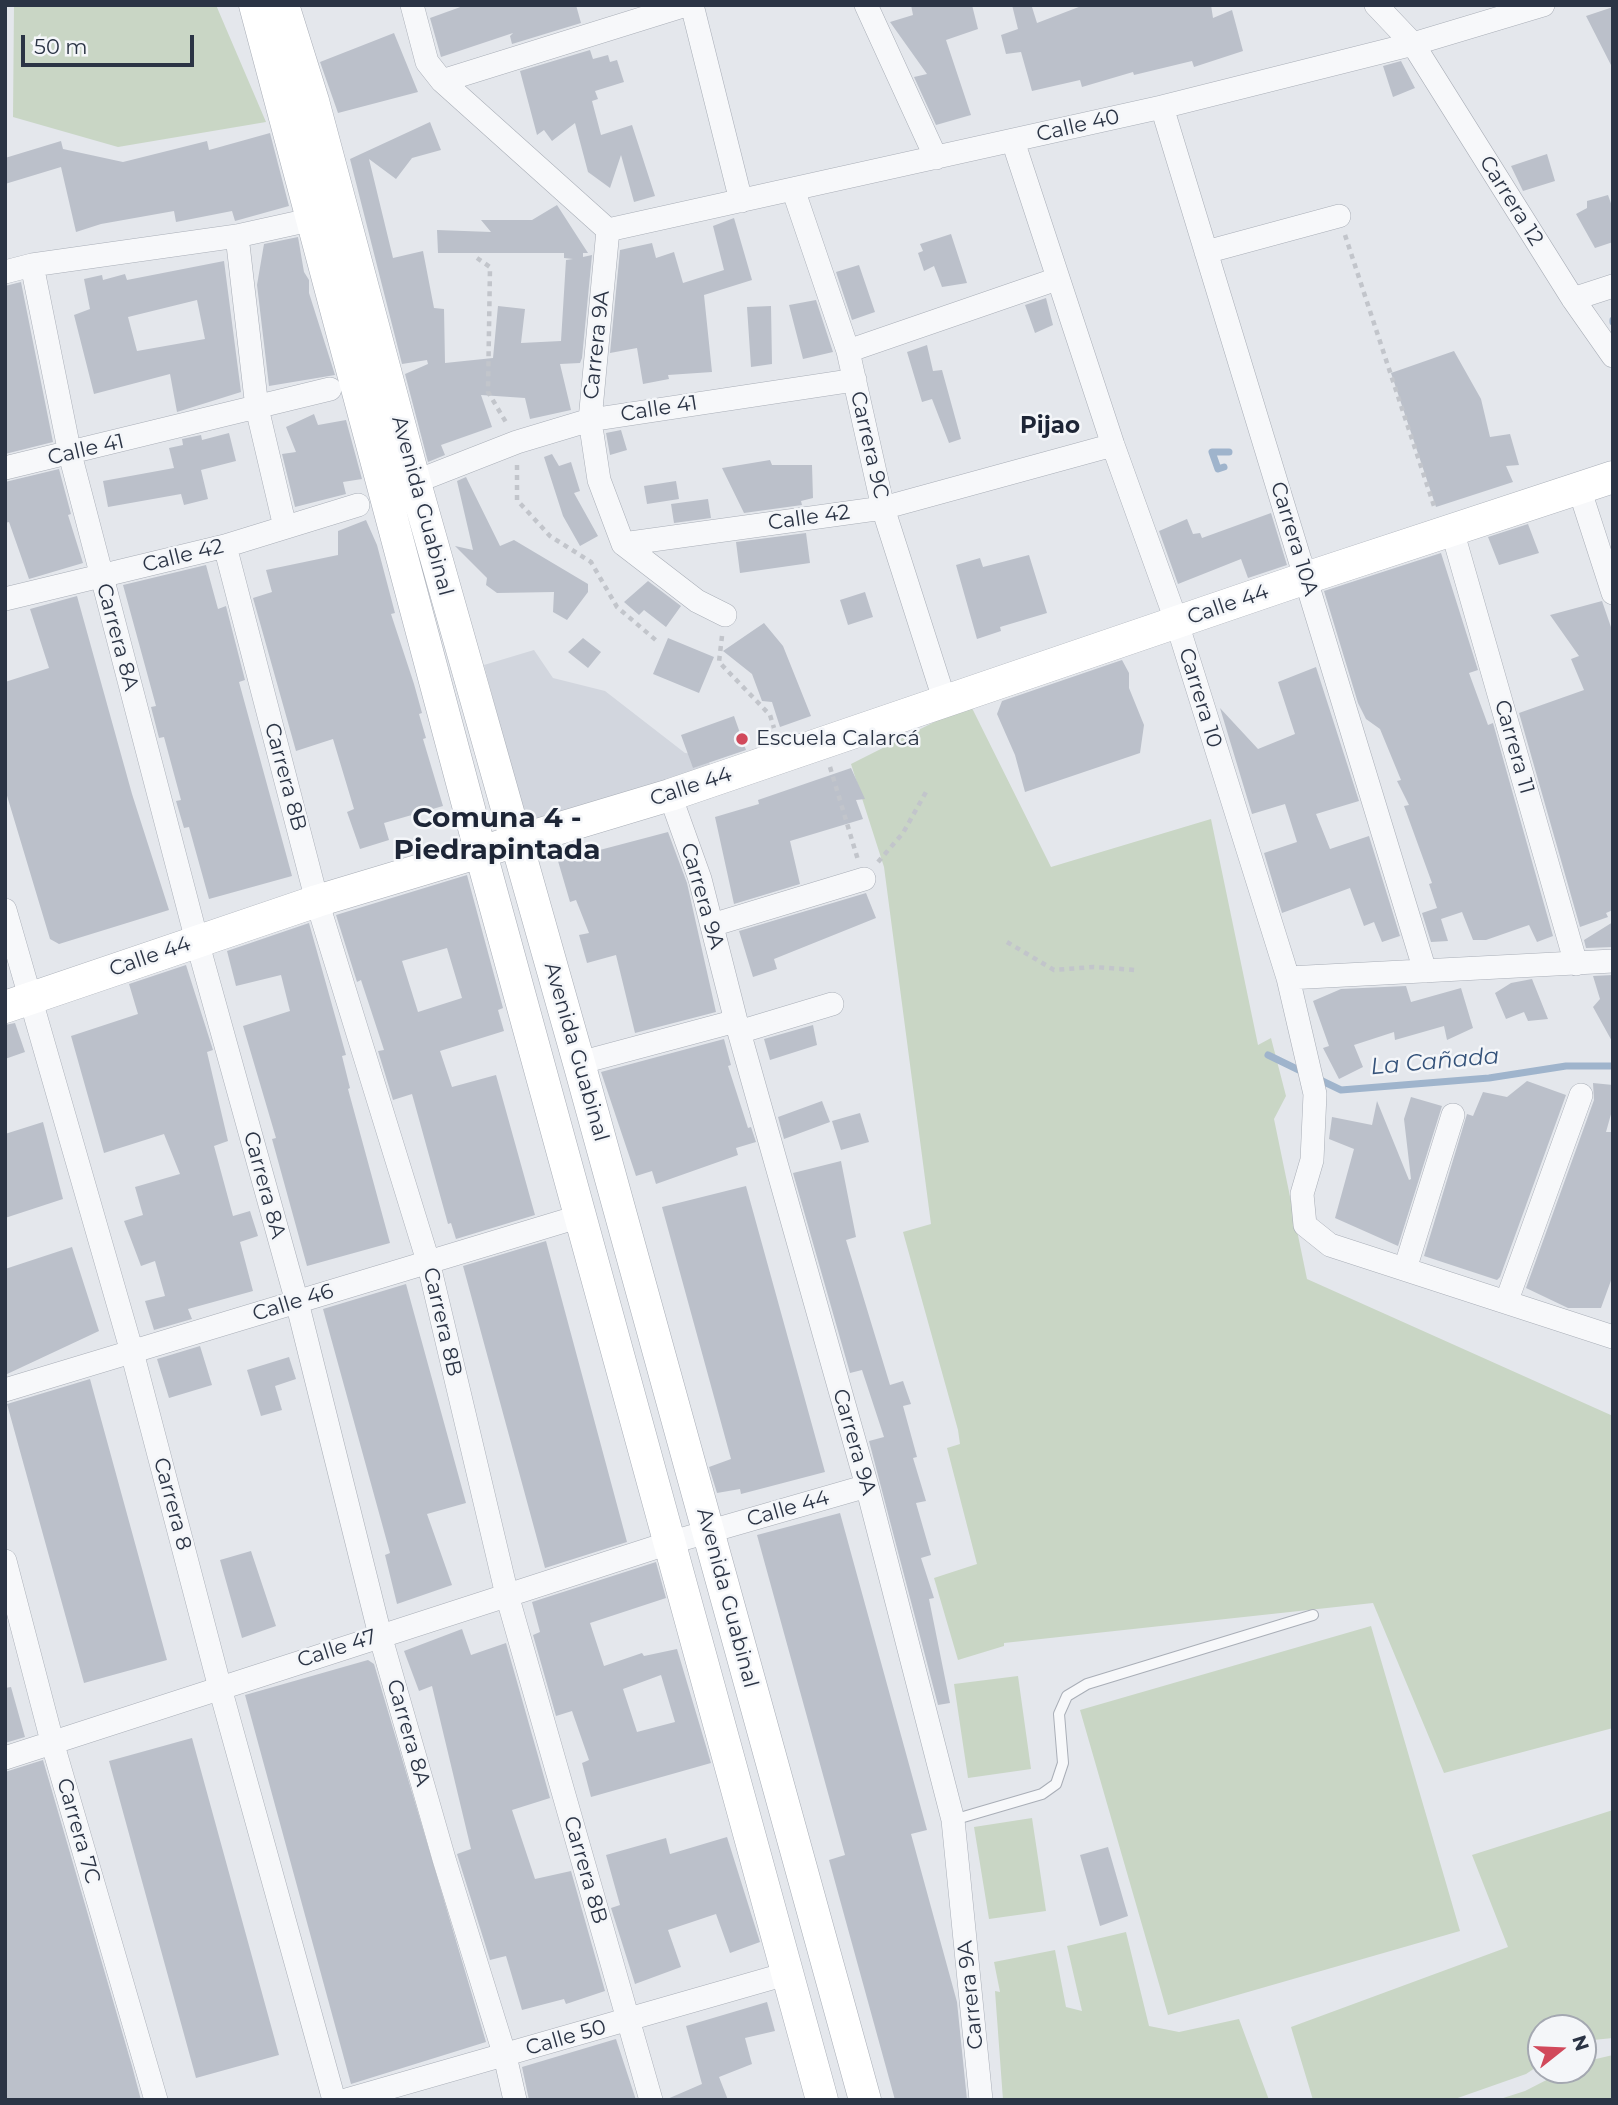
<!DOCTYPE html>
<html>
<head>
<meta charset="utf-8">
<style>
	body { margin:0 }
	#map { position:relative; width:1618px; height:2105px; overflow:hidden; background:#e4e7ec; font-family:Montserrat,sans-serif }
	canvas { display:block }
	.frame { position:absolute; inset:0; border:7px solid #2b3445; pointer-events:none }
	.north { position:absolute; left:1527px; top:2014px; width:70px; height:70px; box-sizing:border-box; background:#f4f6f9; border:2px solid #a4a8b1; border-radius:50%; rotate:72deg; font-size:19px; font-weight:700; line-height:28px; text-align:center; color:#2b3445 }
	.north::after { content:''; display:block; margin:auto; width:24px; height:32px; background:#d1495b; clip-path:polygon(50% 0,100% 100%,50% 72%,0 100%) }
	.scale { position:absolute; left:21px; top:35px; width:173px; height:32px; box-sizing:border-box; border:4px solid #2b3445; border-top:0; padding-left:9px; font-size:21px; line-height:24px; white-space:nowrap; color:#2b3445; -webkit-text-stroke:5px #f4f6f9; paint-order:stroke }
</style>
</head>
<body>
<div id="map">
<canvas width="1618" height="2105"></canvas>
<div class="frame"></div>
<div class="north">N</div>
<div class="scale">50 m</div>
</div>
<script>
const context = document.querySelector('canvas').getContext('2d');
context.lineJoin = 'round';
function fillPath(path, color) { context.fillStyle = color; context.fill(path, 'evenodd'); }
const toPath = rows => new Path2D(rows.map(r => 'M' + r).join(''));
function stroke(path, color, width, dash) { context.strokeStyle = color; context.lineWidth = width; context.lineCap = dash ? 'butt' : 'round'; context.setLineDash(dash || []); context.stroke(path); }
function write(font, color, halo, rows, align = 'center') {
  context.font = font + ' Montserrat,sans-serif'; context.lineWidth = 5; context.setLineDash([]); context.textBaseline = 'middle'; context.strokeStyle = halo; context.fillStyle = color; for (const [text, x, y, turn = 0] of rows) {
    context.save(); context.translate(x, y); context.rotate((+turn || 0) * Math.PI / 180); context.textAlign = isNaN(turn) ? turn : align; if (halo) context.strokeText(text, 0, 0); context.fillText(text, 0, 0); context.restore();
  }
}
fillPath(toPath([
	[534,650,553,678,605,691,685,753,706,755,715,776,528,831,484,665]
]), '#d2d6de');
fillPath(toPath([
	[14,5,216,5,266,122,118,147,13,117],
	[970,704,1051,867,1211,819,1258,1045,1271,1038,1286,1096,1274,1119,1307,1279,1613,1416,1613,1728,1444,1773,1373,1603,1004,1643,1004,1646,958,1660,934,1578,977,1564,947,1448,960,1444,958,1430,903,1232,931,1224,884,867,851,764],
	[1371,1626,1460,1931,1168,2015,1080,1710],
	[1018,1676,1031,1769,968,1778,954,1684],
	[1613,1810,1613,2038,1583,2041,1583,2028,1541,2028,1541,2064,1526,2074,1452,2100,1313,2100,1291,2027,1508,1947,1472,1855],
	[1032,1818,1046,1911,989,1919,974,1827],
	[1126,1932,1149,2026,1179,2032,1239,2019,1269,2100,1003,2100,995,1991,1000,1992,994,1962,1055,1950,1066,2007,1082,2011,1067,1946],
	[1613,2055,1613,2100,1497,2100,1525,2091,1566,2070,1583,2070,1583,2062]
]), '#c9d6c5');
stroke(toPath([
	[1613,320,1613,322],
	[1224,467,1218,469,1212,452,1229,452],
	[1268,1055,1305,1073],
	[1316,1078,1341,1090,1489,1078,1566,1066,1613,1066]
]), '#9fb4cc', 7);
fillPath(toPath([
	[466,5,576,5,581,23,512,44,510,36,513,33,441,57,430,18],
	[911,5,972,5,978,29,946,40,971,115,936,125,914,77,927,74,890,22,913,15],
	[1012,5,1032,7,1037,23,1084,5,1211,5,1213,18,1232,10,1243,51,1194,67,1192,61,1134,75,1133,72,1082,87,1080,80,1032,91,1021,52,1006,54,1001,35,1018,29],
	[1613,7,1613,69,1586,16],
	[394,33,418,92,338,113,320,62],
	[590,50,593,59,608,55,610,62,617,60,624,82,595,91,598,99,592,101,601,135,632,125,655,196,634,202,621,155,610,188,588,172,575,123,552,141,544,130,537,135,520,71],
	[1401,61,1415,88,1393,97,1383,66],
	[430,122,441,150,412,158,396,179,369,159,393,258,423,251,434,308,444,309,445,363,493,358,498,306,525,309,521,343,561,341,566,260,573,259,564,258,564,253,438,253,437,230,491,232,481,220,532,220,557,205,588,253,583,253,583,257,592,255,582,358,580,363,560,364,571,410,530,419,525,398,481,395,492,427,441,445,445,455,428,462,405,374,428,364,427,360,402,364,350,159],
	[270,133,289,206,235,221,232,211,176,222,174,211,101,224,76,232,61,167,5,184,5,158,61,141,63,149,123,162,207,141,209,150],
	[1547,154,1555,181,1523,191,1511,166],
	[1608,195,1613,209,1613,242,1595,248,1576,214,1587,208,1587,201],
	[734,218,752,280,704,295,712,372,668,375,669,379,643,384,637,348,610,353,620,250,652,243,656,258,674,252,683,283,724,270,713,226],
	[951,234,967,283,942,287,934,266,924,271,918,253,923,251,920,244],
	[298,237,304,272,309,280,309,293,335,375,269,386,257,285,264,244],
	[224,261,241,392,177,412,170,374,94,394,74,315,90,309,84,279,102,275,103,280,125,274,127,280],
	[197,300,205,339,137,351,128,317],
	[859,265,875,312,852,320,836,272],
	[21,282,53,442,5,454,5,286],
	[1046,298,1053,325,1035,333,1025,305],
	[816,300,833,352,803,359,789,305],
	[771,306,772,364,751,367,747,307],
	[927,345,933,371,942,370,961,439,949,443,932,399,922,402,907,352],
	[1454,351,1481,399,1490,437,1510,434,1519,465,1506,466,1513,482,1436,507,1391,373],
	[314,414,318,425,346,420,362,479,343,482,346,494,295,507,282,454,296,452,286,427],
	[621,430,627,450,610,455,606,433],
	[229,433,236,461,201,470,208,499,184,505,181,494,108,507,103,481,174,468,169,448,183,445,182,439,201,435,202,440],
	[552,454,559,466,571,462,580,491,574,493,598,536,580,546,563,516,544,457],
	[770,460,772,465,812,465,813,498,801,501,802,505,744,513,722,468],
	[59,469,71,514,68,515,83,563,29,579,9,522,5,523,5,482],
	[466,477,500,546,514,540,588,584,588,592,567,620,553,612,554,592,497,593,486,585,487,578,455,546,473,550,457,481],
	[676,481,679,499,647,504,644,486],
	[708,499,711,518,674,523,671,504],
	[1271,513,1287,565,1248,578,1241,559,1178,584,1159,531,1187,519,1193,534,1200,533,1202,538],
	[366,520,377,545,395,613,391,614,414,684,422,713,419,714,426,738,423,739,443,806,384,823,389,840,360,849,347,812,354,809,333,739,296,751,253,598,272,592,266,570,338,555,338,531],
	[1528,524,1539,553,1499,565,1488,537],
	[806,533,810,563,740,573,736,542],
	[1441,553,1478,670,1469,673,1488,725,1493,723,1553,936,1537,942,1529,925,1486,940,1473,940,1462,912,1441,919,1448,941,1431,942,1422,913,1437,908,1429,884,1432,883,1404,806,1409,805,1397,781,1401,780,1380,729,1366,719,1358,703,1324,591],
	[1029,555,1047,613,1000,627,1001,631,977,639,956,565,980,558,983,567],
	[206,565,218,609,226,606,245,680,239,682,292,876,209,899,189,827,184,828,176,801,181,800,164,737,159,738,151,707,156,706,123,585],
	[648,581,681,606,666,627,644,610,639,615,624,602],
	[865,592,873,617,848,625,840,600],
	[77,596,132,794,169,910,59,944,50,939,5,789,5,682,49,668,30,609],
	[1602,601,1613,633,1613,910,1606,913,1608,917,1580,927,1519,713,1584,690,1571,659,1579,656,1550,615],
	[764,623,783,646,811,716,780,727,772,702,762,701,752,674,723,651],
	[583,638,601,652,588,668,568,652],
	[668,638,714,657,699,693,653,674],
	[1122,660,1129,673,1129,688,1144,725,1140,753,1025,792,1015,755,997,714,1002,701],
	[1316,667,1359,801,1316,814,1330,849,1369,836,1400,936,1382,942,1374,922,1364,926,1350,888,1282,913,1264,853,1297,842,1285,804,1252,814,1220,708,1258,749,1295,734,1278,682],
	[734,716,746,750,693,768,681,735],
	[851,768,865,799,856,800,863,819,790,841,800,884,734,904,715,817,759,804,758,800],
	[668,832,687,883,716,1012,635,1033,616,955,587,963,579,935,589,933,576,900,570,902,558,861],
	[467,875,503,1008,498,1010,504,1031,440,1051,452,1087,496,1075,535,1215,456,1239,451,1223,448,1224,412,1094,393,1100,378,1051,384,1050,361,980,357,982,336,915],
	[447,948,462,998,418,1012,402,961],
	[866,893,876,918,774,959,777,969,753,977,739,931],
	[1613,922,1613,947,1586,948,1584,940],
	[309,923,346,1055,342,1056,350,1088,348,1089,390,1243,307,1266,272,1139,276,1138,243,1026,290,1011,281,975,236,986,227,951],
	[186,965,213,1050,207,1052,228,1141,214,1146,233,1216,250,1211,258,1236,240,1242,253,1291,188,1309,192,1319,154,1330,145,1301,165,1296,155,1261,141,1266,124,1221,143,1215,135,1187,180,1174,164,1134,104,1153,71,1036,138,1014,129,984],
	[1613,975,1613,1043,1593,1007,1600,999,1593,976],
	[1532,979,1548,1019,1528,1021,1524,1012,1506,1019,1495,993,1511,983],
	[1406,986,1411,1002,1461,988,1473,1028,1447,1040,1444,1026,1395,1040,1394,1032,1354,1045,1363,1067,1339,1079,1323,1048,1329,1046,1313,1001,1341,989],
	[15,1023,25,1052,5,1059,5,1025],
	[813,1025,817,1045,770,1060,764,1039],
	[724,1039,731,1065,728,1066,748,1128,751,1127,756,1142,736,1148,738,1155,656,1184,652,1171,636,1176,601,1072],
	[1527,1081,1566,1095,1500,1277,1497,1280,1424,1256,1467,1114,1473,1116,1483,1092,1507,1097],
	[1593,1083,1613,1085,1613,1107,1606,1132,1613,1132,1613,1275,1601,1308,1568,1308,1526,1288,1594,1100],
	[1411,1097,1442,1106,1398,1246,1335,1218,1354,1149,1329,1139,1332,1117,1372,1125,1377,1101,1409,1180,1411,1179,1404,1119],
	[822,1101,830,1122,784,1139,778,1117],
	[860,1113,869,1142,841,1150,832,1121],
	[43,1122,63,1199,5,1218,5,1134],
	[841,1161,856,1237,846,1240,890,1385,903,1381,911,1404,903,1406,917,1457,913,1458,926,1501,916,1503,931,1555,921,1558,934,1598,929,1599,950,1703,938,1705,869,1441,884,1437,862,1370,850,1373,793,1173],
	[746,1186,825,1472,741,1494,740,1489,717,1493,709,1467,731,1459,662,1207],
	[546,1241,627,1542,545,1568,463,1266],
	[72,1247,99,1331,5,1375,5,1269],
	[406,1284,466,1503,427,1514,452,1585,397,1604,385,1555,390,1553,323,1309],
	[200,1346,212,1385,169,1398,157,1359],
	[289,1357,296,1379,275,1386,282,1410,261,1416,247,1370],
	[90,1379,167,1660,84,1683,7,1404],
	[840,1513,927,1830,911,1834,957,2002,967,2100,895,2100,829,1860,845,1855,757,1535],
	[251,1551,276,1626,242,1638,220,1560],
	[656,1562,666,1598,590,1623,604,1666,642,1653,644,1656,677,1649,711,1763,591,1797,582,1763,589,1760,572,1711,556,1716,533,1635,540,1632,532,1602],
	[661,1675,675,1722,637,1732,623,1689],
	[462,1629,471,1655,506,1643,550,1798,512,1810,535,1879,571,1871,605,1991,566,2004,564,1999,522,2010,506,1956,490,1960,457,1854,471,1849,432,1686,419,1691,404,1651],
	[368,1660,374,1664,486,2042,351,2084,245,1695],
	[11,1687,25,1737,5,1743,5,1688],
	[192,1738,279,2055,196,2078,109,1761],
	[43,1760,132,2066,141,2100,5,2100,5,1772],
	[727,1837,760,1942,730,1953,716,1914,668,1930,681,1967,635,1984,611,1908,620,1905,606,1855,666,1838,670,1854],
	[1108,1847,1128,1916,1100,1926,1080,1855],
	[767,2002,775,2031,745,2038,752,2064,719,2077,728,2100,665,2100,702,2084,686,2026],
	[616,2039,636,2100,529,2100,522,2067]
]), '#bbc0ca');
const lane = toPath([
	[953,1820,1042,1794,1056,1784,1063,1763,1059,1714,1067,1696,1087,1684,1313,1615]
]);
const street = toPath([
	[412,5,427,62,442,81,608,230,590,420,599,480,623,544,697,601,725,615],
	[692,5,741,201],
	[866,5,936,158],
	[1376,5,1413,44,1573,299,1613,356],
	[442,81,686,5],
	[1162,107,1425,971],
	[1013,141,1113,445,1177,623,1288,978,1315,1094,1312,1160,1302,1194,1305,1225,1330,1245,1613,1337],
	[793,189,848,351,883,508,945,702],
	[608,230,1162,107,1413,44,1543,5],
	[237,236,257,408,285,527],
	[1206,252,1339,216],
	[32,265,70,454,197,941,297,1302,380,1635,444,1859,505,2056,515,2100],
	[5,272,32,265,237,236,314,219],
	[1573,299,1613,286],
	[848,351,1057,279],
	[5,468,330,389],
	[430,476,517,442,590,420,855,380],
	[1579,488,1613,593],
	[1452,530,1576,964],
	[623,544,883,508,1113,445],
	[225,546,317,901,428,1261,507,1595,651,2100],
	[5,599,225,546,358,505],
	[670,795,700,879,736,1021,867,1486,953,1820,981,2100],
	[5,910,132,1352,220,1688,334,2100],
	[712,925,864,879],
	[1288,978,1613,961],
	[739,1032,832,1004],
	[579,1063,736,1021],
	[1405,1269,1453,1115],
	[1507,1300,1581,1095],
	[5,1390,581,1216],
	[5,1561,53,1745,156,2100],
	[5,1758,669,1543,867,1486],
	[346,2100,786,1974]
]);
const secondary = toPath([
	[255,5,480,850,822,2100],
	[283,5,313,101,415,483,579,1063,865,2100],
	[5,1007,317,901,670,795,1306,578,1613,477]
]);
stroke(lane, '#a9aeb7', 12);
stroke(street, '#a9aeb7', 24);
stroke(secondary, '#a9aeb7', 33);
stroke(toPath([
	[1345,235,1435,509],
	[477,258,490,267,488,392,507,424],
	[517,465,517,500,550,536,591,562,617,607,658,642],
	[722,636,719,662,770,715,774,728],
	[830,767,858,860],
	[878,862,903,833,926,792],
	[1007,942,1054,970,1094,967,1135,970]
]), '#c2c5cb', 4.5, [5, 5]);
stroke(lane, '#f7f8fa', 10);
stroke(street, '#f7f8fa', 23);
stroke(secondary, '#fff', 32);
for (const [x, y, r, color] of [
	[742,739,7,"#d1495b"]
]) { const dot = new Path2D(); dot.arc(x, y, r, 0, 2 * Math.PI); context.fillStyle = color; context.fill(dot); stroke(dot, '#f4f6f9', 2.5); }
write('21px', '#2b3445', '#f4f6f9', [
	["Calle 40",1078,126,-13],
	["Carrera 12",1511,201,58],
	["Carrera 9A",597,345,-84],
	["Calle 41",659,409,-9],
	["Carrera 9C",869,445,77],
	["Calle 41",86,450,-13],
	["Avenida Guabinal",422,506,75],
	["Calle 42",809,518,-8],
	["Carrera 10A",1294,539,73],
	["Calle 42",183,556,-14],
	["Calle 44",1228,605,-19],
	["Carrera 8A",117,637,75],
	["Carrera 10",1200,698,73],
	["Carrera 11",1514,747,74],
	["Carrera 8B",285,777,75],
	["Calle 44",691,787,-18],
	["Carrera 9A",702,896,74],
	["Calle 44",150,957,-19],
	["Avenida Guabinal",576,1052,74],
	["Carrera 8A",264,1185,75],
	["Calle 46",293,1303,-17],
	["Carrera 8B",442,1322,77],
	["Carrera 9A",854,1442,74],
	["Carrera 8",172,1504,75],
	["Calle 44",788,1509,-16],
	["Avenida Guabinal",727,1598,75],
	["Calle 47",337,1649,-18],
	["Carrera 8A",408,1733,74],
	["Carrera 7C",78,1831,74],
	["Carrera 8B",585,1870,74],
	["Carrera 9A",971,1995,-96],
	["Calle 50",566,2038,-16]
]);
write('21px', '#2b3445', '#f4f6f9', [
	["Escuela Calarcá",756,739]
], 'left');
write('bold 23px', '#1d2536', '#f4f6f9', [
	["Pijao",1050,426]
]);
write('italic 23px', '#34527a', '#f4f6f9', [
	["La Cañada",1435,1062,-5]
]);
write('bold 28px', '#1d2536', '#f4f6f9', [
	["Comuna 4 -",497,819],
	["Piedrapintada",497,851]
]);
</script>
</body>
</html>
